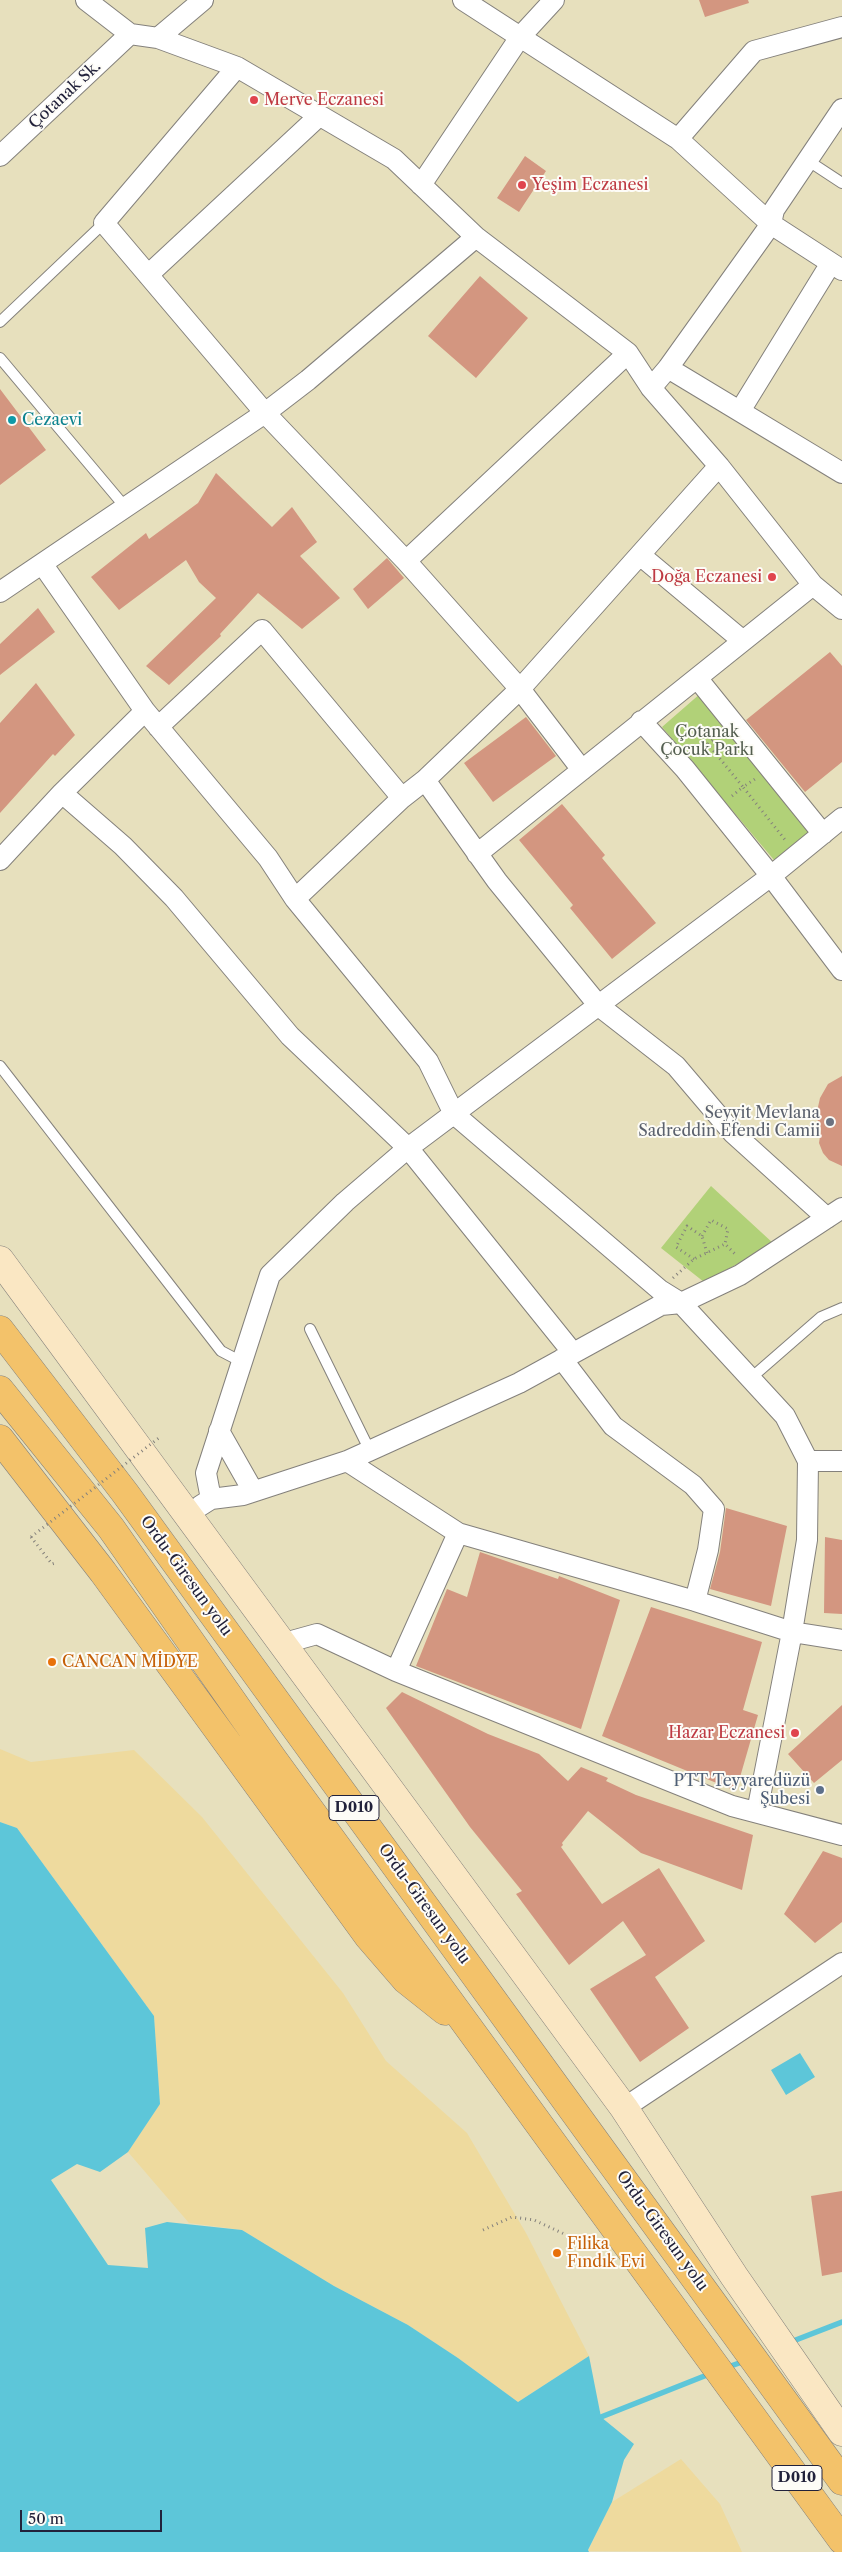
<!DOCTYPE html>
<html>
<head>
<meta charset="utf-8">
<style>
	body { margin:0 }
	#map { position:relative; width:842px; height:2552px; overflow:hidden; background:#e7e0bd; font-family:"Libre Caslon Text",serif }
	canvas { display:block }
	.scale { position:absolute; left:20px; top:2510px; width:142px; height:22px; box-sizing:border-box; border:2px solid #22223b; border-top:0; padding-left:6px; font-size:15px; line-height:18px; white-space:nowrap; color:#22223b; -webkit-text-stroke:4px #fdfcf7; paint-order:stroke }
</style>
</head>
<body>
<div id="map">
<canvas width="842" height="2552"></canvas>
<div class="scale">50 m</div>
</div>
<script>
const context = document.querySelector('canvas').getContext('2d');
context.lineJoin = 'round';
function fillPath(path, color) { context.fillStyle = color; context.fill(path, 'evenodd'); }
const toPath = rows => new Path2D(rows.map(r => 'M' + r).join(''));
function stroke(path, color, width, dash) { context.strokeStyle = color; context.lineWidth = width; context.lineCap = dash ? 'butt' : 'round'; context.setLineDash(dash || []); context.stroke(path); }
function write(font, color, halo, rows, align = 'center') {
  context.font = font + ' "Libre Caslon Text",serif'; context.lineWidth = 4; context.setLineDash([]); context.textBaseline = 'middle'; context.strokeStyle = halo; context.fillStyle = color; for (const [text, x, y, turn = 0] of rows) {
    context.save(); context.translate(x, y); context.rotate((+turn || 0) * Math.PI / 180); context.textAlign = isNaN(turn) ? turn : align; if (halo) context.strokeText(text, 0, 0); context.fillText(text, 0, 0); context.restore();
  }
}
fillPath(toPath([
	[701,693,813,832,774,860,662,727],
	[711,1186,774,1244,704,1282,661,1248]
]), '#b1d178');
fillPath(toPath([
	[0,1749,31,1762,134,1750,202,1817,343,1993,386,2061,467,2133,526,2233,589,2356,518,2402,458,2358,408,2325,334,2286,242,2230,189,2223,128,2152,160,2104,154,2016,17,1828,0,1822],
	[681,2459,720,2504,742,2552,588,2551,612,2502]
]), '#eeda9e');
fillPath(toPath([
	[0,1822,17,1828,154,2016,160,2104,128,2152,100,2172,77,2164,51,2180,108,2265,148,2268,145,2228,167,2222,242,2230,334,2286,408,2325,458,2358,518,2402,589,2356,601,2417,634,2444,624,2460,612,2502,588,2550,589,2552,0,2552],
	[800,2053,815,2077,786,2095,771,2070]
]), '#5dc6d9');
stroke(toPath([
	[788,2343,842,2322],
	[725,2368,745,2361],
	[601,2417,712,2373]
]), '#5dc6d9', 5.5);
fillPath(toPath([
	[699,0,748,0,749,3,705,17],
	[525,156,546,171,519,212,497,198],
	[480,276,528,318,476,378,428,336],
	[0,389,46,450,0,485],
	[216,473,272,527,292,507,317,542,300,556,340,598,302,629,258,593,220,634,221,636,169,685,146,666,216,598,199,582,186,560,119,610,91,577,146,533,149,539,198,503],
	[387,558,404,578,368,609,353,589],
	[38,608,55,632,0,675,0,644],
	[830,652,842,666,842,762,805,792,746,720],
	[36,683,75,735,55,756,53,754,0,813,0,723],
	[526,717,556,756,493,802,464,763],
	[562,804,605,855,602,858,656,923,612,959,570,908,573,905,519,840],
	[842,1076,842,1166,829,1160,823,1153,819,1143,821,1129,816,1116,820,1098,828,1084],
	[726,1508,787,1526,771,1606,710,1589,720,1552],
	[825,1537,842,1540,842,1614,824,1613],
	[480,1552,558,1579,559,1576,620,1600,581,1729,416,1666,447,1589,467,1597],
	[651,1607,762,1642,743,1710,758,1715,736,1791,602,1736],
	[402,1692,488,1734,539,1754,568,1781,581,1767,608,1778,606,1781,636,1795,753,1835,742,1890,641,1853,588,1811,562,1843,563,1845,561,1847,602,1904,659,1868,705,1941,655,1977,689,2028,640,2062,590,1989,646,1955,623,1921,569,1965,516,1894,522,1891,470,1827,386,1708],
	[842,1705,842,1760,814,1783,788,1754],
	[823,1851,842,1858,842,1922,815,1943,784,1914],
	[842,2191,842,2272,822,2276,811,2196]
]), '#d39680');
const lane = toPath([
	[807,160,842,183],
	[0,322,104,223],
	[0,358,126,508],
	[0,1066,221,1351,242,1362],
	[310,1329,370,1451],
	[751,1378,821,1317,842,1308]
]);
const street = toPath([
	[86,0,130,34,158,38,237,67,394,159,476,237,628,353,651,388,719,466,813,585,842,609],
	[463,0,678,139],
	[158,38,203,0],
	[237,67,104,223,265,413,406,561,520,689,582,770],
	[842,109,774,210,771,224,842,270],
	[0,156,130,34],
	[421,185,520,37,554,0],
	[148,275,319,116],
	[668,368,842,473],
	[651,388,668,368,771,224,678,139,754,51,842,27],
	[740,411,831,263],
	[640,555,743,641],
	[406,561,628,353],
	[43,565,145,711,268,858,295,899,428,1061,454,1114,660,1290,681,1303,785,1416,808,1461,807,1540,792,1632,757,1812],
	[0,592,265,413,308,380,476,237],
	[697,678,823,834],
	[641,721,685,769,771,876,842,970],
	[158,727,262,630,402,798,425,780,497,881,599,1006,676,1066,733,1133,827,1218],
	[425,780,520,689,719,466],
	[62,793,123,846,174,898,290,1036,408,1148,573,1353],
	[477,854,813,585],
	[0,860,62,793,145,711],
	[295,899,402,798],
	[562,1359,613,1426,693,1485,714,1509,708,1550,695,1601],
	[219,1431,253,1491],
	[347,1461,458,1533,695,1601,792,1632,842,1640],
	[808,1461,842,1461],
	[211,1499,206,1473,270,1275,345,1202,408,1148,771,876,842,818],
	[200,1506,211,1499,243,1495,347,1461,519,1383,661,1305,681,1303,740,1275,842,1208],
	[281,1644,317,1634,396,1671,732,1806,842,1835],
	[396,1671,458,1533],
	[624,2108,842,1963]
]);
const secondary = toPath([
	[0,1260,624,2108,734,2276,842,2432]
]);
const highway = toPath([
	[0,1330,125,1493,842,2481],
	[0,1390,111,1528,273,1759,842,2540],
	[0,1439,103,1572,368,1936,406,1980,445,2011]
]);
stroke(lane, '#84817c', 12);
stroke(street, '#84817c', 22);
stroke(secondary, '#84817c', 29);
stroke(highway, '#84817c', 29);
stroke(toPath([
	[708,744,719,735],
	[695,754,708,744,743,787,755,779],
	[732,796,743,787,786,841],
	[702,1236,711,1220,728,1229,725,1244],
	[694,1259,676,1247,687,1226,702,1236,707,1253],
	[673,1278,694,1259,725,1244,737,1256],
	[31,1537,52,1564,55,1563],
	[483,2230,512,2217,534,2220,573,2238,595,2239]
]), '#84817c', 3, [1, 4]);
stroke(lane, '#fff', 10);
stroke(street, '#fff', 20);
stroke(secondary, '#fae7c3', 28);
stroke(highway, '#f3c26a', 28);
stroke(toPath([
	[31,1537,160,1437]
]), '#84817c', 3, [1, 4]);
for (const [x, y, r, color] of [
	[254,100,5,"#e0444e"],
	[522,185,5,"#e0444e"],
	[12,420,5,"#0f9aa8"],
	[772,577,5,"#e0444e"],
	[830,1122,5,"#6b7280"],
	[52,1662,5,"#e8710a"],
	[795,1733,5,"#e0444e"],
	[820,1790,5,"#5c6f8a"],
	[557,2253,5,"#e8710a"]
]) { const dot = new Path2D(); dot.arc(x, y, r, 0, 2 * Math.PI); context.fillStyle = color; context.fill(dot); stroke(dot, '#fdfcf7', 2); }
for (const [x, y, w] of [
	[354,1808,50],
	[797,2478,50]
]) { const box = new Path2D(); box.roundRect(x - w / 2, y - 12.5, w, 25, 4); context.fillStyle = '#fdfcf7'; context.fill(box); stroke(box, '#22223b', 1); }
write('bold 15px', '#22223b', null, [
	["D010",354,1808],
	["D010",797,2478]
]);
write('16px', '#22223b', '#fdfcf7', [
	["Çotanak Sk.",65,95,-43],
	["Ordu-Giresun yolu",186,1576,54],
	["Ordu-Giresun yolu",424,1904,54],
	["Ordu-Giresun yolu",662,2231,54]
]);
write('16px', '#be3a42', '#fdfcf7', [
	["Merve Eczanesi",264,100],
	["Yeşim Eczanesi",532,185],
	["Doğa Eczanesi",762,577,"right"],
	["Hazar Eczanesi",785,1733,"right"]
], 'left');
write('16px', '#0d838f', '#fdfcf7', [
	["Cezaevi",22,420]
], 'left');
write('16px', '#545f50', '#fdfcf7', [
	["Çotanak",707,732],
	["Çocuk Parkı",707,750]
]);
write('16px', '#5b616d', '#fdfcf7', [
	["Seyyit Mevlana",820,1113],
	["Sadreddin Efendi Camii",820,1131]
], 'right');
write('16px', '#c56008', '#fdfcf7', [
	["CANCAN MİDYE",62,1662],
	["Filika",567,2244],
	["Fındık Evi",567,2262]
], 'left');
write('16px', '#4e5e75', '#fdfcf7', [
	["PTT Teyyaredüzü",810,1781],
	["Şubesi",810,1799]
], 'right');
</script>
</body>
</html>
